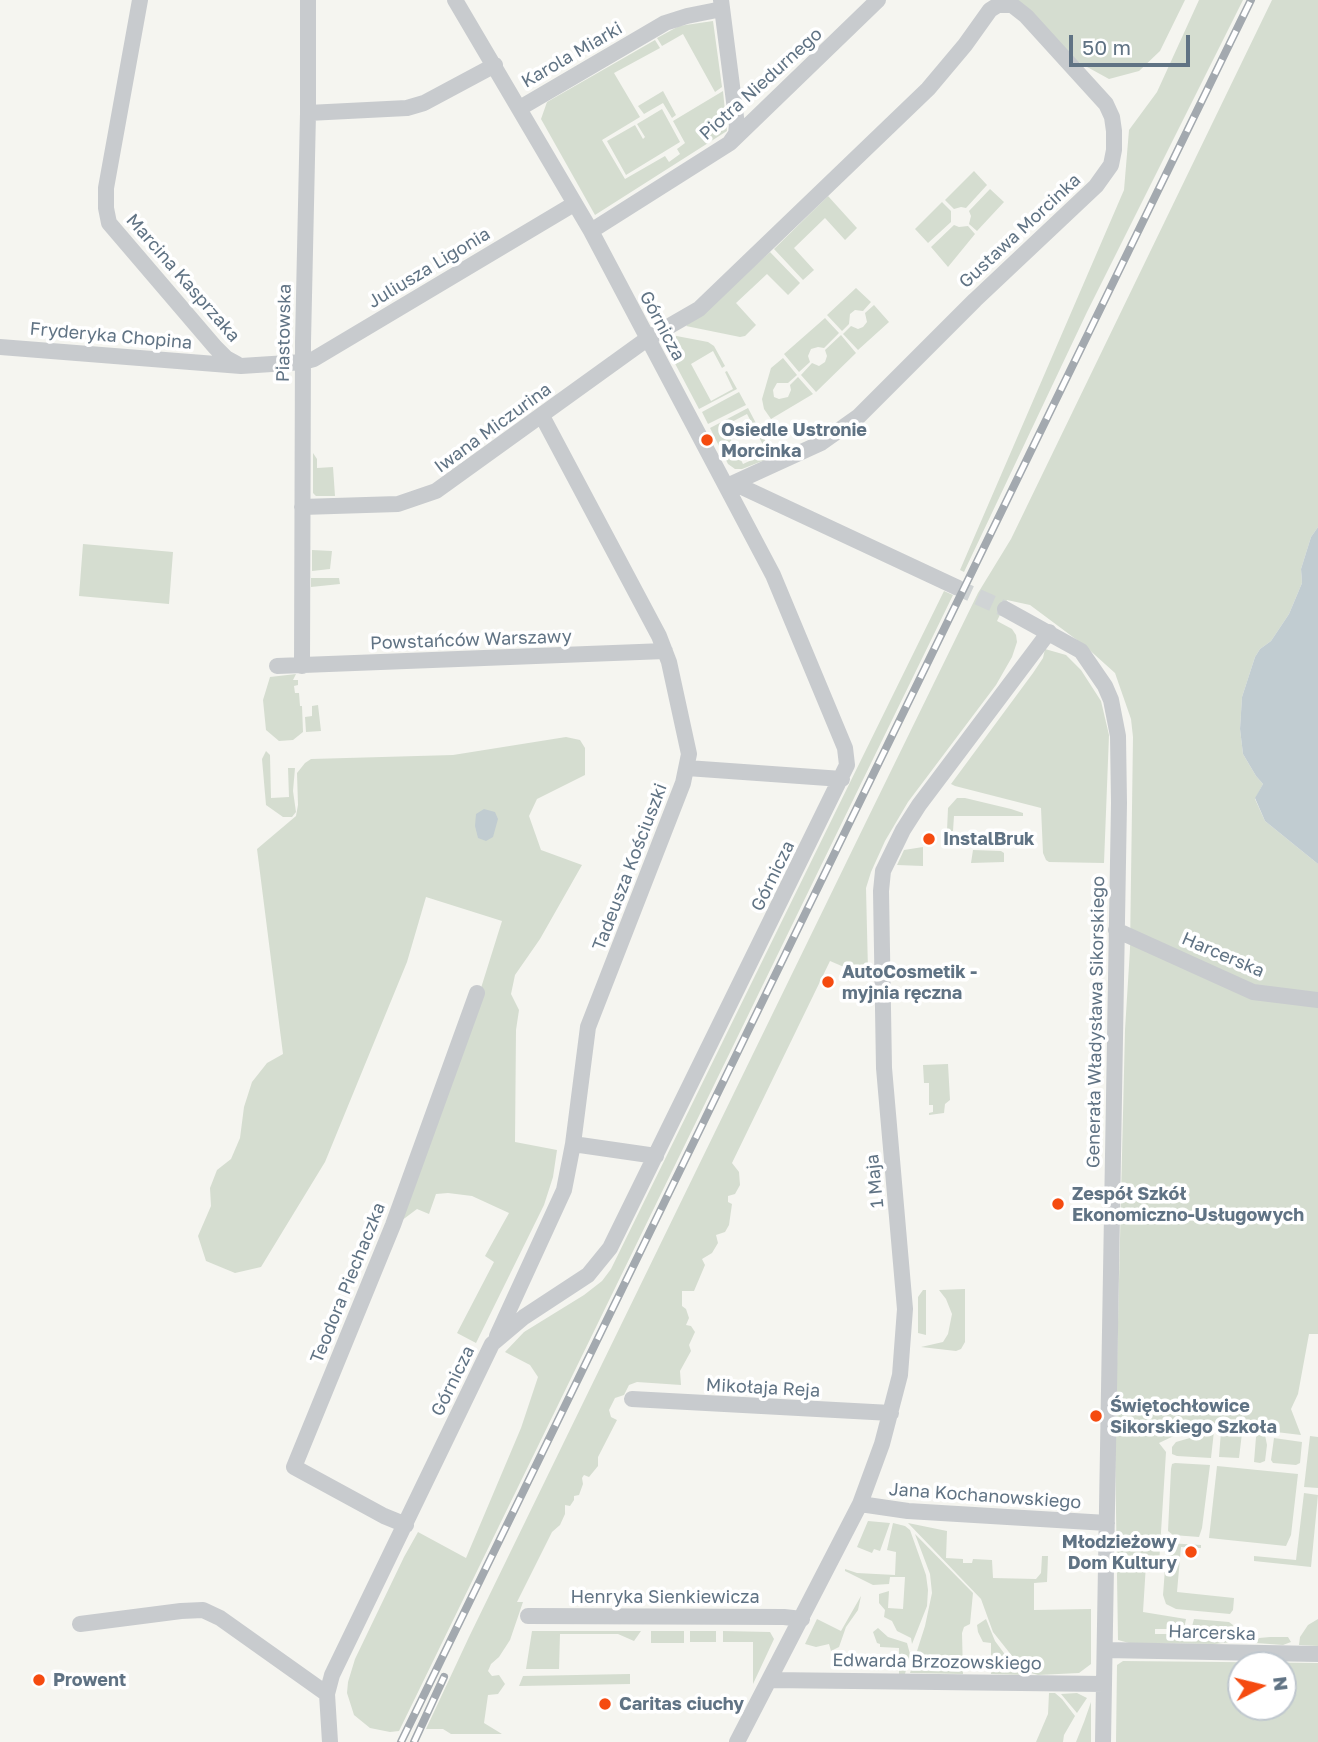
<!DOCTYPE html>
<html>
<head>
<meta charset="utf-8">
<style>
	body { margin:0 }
	#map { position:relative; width:1318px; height:1742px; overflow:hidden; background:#f5f5f0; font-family:"Golos Text",sans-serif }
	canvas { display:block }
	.north { position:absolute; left:1227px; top:1651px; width:70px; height:70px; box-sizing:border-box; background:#fff; border:2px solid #bfc7ce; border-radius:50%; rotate:83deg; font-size:19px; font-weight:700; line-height:28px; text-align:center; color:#607384 }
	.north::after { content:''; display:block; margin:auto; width:24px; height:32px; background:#f54b10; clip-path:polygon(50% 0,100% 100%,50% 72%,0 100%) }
	.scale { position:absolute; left:1069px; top:35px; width:121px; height:32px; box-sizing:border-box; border:4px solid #607384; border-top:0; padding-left:9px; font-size:21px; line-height:24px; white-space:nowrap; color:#607384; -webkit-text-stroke:5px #fff; paint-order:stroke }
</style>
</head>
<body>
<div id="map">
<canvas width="1318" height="1742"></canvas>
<div class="north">N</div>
<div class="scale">50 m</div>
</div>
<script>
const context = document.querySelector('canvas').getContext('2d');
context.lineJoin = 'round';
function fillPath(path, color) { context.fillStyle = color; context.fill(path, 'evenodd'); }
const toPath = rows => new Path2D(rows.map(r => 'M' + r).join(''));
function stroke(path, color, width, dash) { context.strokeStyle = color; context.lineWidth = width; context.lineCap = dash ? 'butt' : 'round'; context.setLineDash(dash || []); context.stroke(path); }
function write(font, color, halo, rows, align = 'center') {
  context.font = font + ' "Golos Text",sans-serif'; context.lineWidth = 7; context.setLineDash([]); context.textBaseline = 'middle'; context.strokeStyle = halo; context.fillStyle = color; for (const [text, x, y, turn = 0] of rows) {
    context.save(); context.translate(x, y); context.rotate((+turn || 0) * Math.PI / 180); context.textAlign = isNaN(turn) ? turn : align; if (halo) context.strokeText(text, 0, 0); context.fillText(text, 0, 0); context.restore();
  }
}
fillPath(toPath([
	[1018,0,1185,0,1160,51,1139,71,1109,79,1069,57],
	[1199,0,1243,0,1087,312,964,572,960,570,1124,190,1129,130,1157,92],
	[1272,0,1318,0,1318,527,1311,537,1301,569,1302,583,1289,614,1271,641,1260,649,1255,657,1242,697,1240,729,1243,754,1256,776,1263,784,1255,799,1265,821,1318,864,1318,1334,1309,1334,1298,1394,1291,1409,1301,1435,1201,1423,1159,1443,1166,1452,1159,1564,1146,1564,1143,1612,1186,1619,1184,1629,1155,1629,1155,1634,1190,1634,1194,1619,1229,1622,1233,1625,1231,1642,1215,1644,1129,1643,1118,1640,1115,1447,1125,1030,1130,949,1133,737,1131,719,1115,673,1085,646,1030,605,1007,600,997,621,1012,629,1016,635,1017,642,1012,657,996,685,908,802,885,841,871,872,866,888,868,971,844,967,830,961,732,1163,739,1172,740,1185,735,1194,728,1196,728,1202,732,1204,729,1225,725,1232,716,1235,718,1243,712,1253,702,1259,705,1265,694,1291,682,1291,682,1306,686,1309,689,1318,686,1325,691,1326,695,1332,689,1345,691,1351,680,1371,681,1385,637,1382,629,1385,624,1395,615,1398,609,1410,611,1417,617,1420,598,1457,598,1466,589,1477,584,1475,582,1478,583,1484,579,1495,574,1496,574,1500,570,1506,565,1505,565,1514,560,1525,552,1532,517,1602,523,1602,510,1640,499,1657,491,1664,488,1671,492,1676,499,1675,505,1684,498,1694,488,1695,484,1723,502,1734,451,1734,443,1729,426,1729,469,1637,865,824,978,593,1011,539],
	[713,21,722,87,715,92,683,34,662,46,657,38,679,26],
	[655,40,660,48,614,73,640,117,602,140,625,179,665,156,669,162,680,154,677,149,685,143,673,121,723,91,727,131,595,215,541,119,547,102],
	[663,91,676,115,672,118,663,103,644,114,638,106],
	[662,109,680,142,626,175,607,141,635,125,643,139,645,137,637,124],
	[974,171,987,185,966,208,961,207,954,209,945,200],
	[990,189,1004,202,977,231,969,224,971,216,969,211],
	[828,196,857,228,845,240,825,218,794,248,814,270,803,280,774,249],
	[942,202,951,211,951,222,928,243,915,229],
	[954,225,959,227,968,226,975,234,948,267,931,247],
	[770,252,800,283,788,295,767,274,736,303,756,325,745,336,740,337,686,326],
	[856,288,871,302,863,311,855,310,850,314,849,324,842,331,827,315],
	[874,305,889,322,858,350,843,334,851,326,858,329,863,327,867,322,865,313],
	[825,318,839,333,824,348,818,347,811,349,808,356,810,362,799,372,784,354],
	[666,334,708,342,714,346,725,366,722,368,713,351,691,364,711,401,733,389,725,372,727,371,737,389,699,409,661,337],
	[841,335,856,353,816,392,801,375,812,363,819,366,825,362,827,356,825,350],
	[783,358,797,375,788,383,777,383,773,390,774,397,779,399,788,397,791,390,790,385,798,377,813,394,771,419,764,409,762,399,771,368],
	[739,392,746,405,708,424,702,412],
	[748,408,759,429,756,431,747,414,724,426,743,464,767,453,758,435,761,433,773,454,770,458,742,469,735,469,728,464,710,428],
	[313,453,317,459,317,468,333,467,335,496,316,496,313,493],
	[83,544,173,552,169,604,79,596],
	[312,550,332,551,330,569,312,571],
	[311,578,339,578,340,584,311,587],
	[944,591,953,595,399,1731,390,1732,370,1728,354,1715,347,1693,348,1682,355,1659,404,1557,418,1532,466,1558,521,1428,538,1377,530,1365,505,1352,524,1332,584,1295,602,1281,611,1269],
	[1045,649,1066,655,1081,670,1101,701,1109,735,1104,863,1049,862,1046,860,1043,853,1041,808,955,786,951,784,1033,673,1043,658],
	[296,674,293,680,298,680,298,685,294,686,295,693,299,693,300,706,302,706,303,732,293,740,279,741,266,730,263,700,270,677],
	[318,705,321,731,306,732,305,717,312,716,312,706],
	[566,737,580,740,585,748,585,775,537,799,529,816,541,850,582,865,540,939,515,975,511,994,519,1010,516,1030,515,1142,557,1150,553,1177,544,1205,476,1343,457,1333,494,1262,485,1256,509,1213,472,1196,448,1193,436,1194,429,1214,417,1209,397,1224,481,988,502,921,426,897,407,962,325,1162,261,1267,235,1273,206,1261,198,1236,211,1206,210,1188,217,1170,231,1159,240,1138,244,1107,252,1082,267,1063,283,1054,257,849,296,816,298,805,297,773,305,763,311,759,453,755],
	[266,751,270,755,271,798,289,797,288,768,295,768,293,791,296,812,292,817,283,817,266,805,262,759],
	[957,798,965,798,1011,809,1023,813,1023,816,954,816,953,831,947,831,948,808],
	[923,847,923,866,897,865,904,850],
	[973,850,1001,851,1004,853,1004,862,971,863],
	[948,1064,950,1100,945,1104,944,1113,929,1115,929,1113,933,1112,933,1105,929,1105,929,1083,924,1083,923,1065],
	[965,1289,965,1342,961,1349,956,1351,921,1347,943,1342,948,1334,952,1314,946,1299,939,1290],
	[923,1290,926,1290,926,1335,918,1333,918,1297],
	[1214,1431,1211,1458,1177,1456,1172,1454,1172,1447,1176,1442],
	[1221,1431,1242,1433,1239,1458,1219,1457],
	[1260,1434,1265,1435,1267,1445,1265,1461,1260,1463,1254,1462,1256,1437],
	[1310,1436,1318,1437,1318,1488,1304,1487],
	[1274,1438,1302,1442,1300,1463,1296,1465,1273,1463,1271,1460],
	[1175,1463,1210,1465,1202,1528,1199,1537,1173,1535,1168,1531,1171,1469,1172,1464],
	[1217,1466,1298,1474,1291,1535,1286,1546,1209,1538],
	[1304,1493,1318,1495,1311,1567,1254,1561,1254,1556,1296,1560],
	[868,1521,890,1523,880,1551,874,1549,872,1553,857,1547],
	[893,1523,905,1526,910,1530,926,1575,928,1590,927,1606,912,1644,911,1638,897,1631,892,1621,884,1617,885,1610,879,1603,879,1594,889,1591,888,1608,903,1609,905,1577,890,1577,889,1584,873,1585,845,1571,845,1569,857,1573,895,1575,896,1552,887,1550],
	[908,1523,947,1531,946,1558,963,1559,963,1563,972,1563,973,1559,992,1560,993,1578,1036,1579,1041,1573,1042,1556,1048,1556,1047,1582,1034,1583,1034,1610,1091,1609,1091,1664,1079,1673,1038,1675,1024,1671,993,1632,981,1599],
	[915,1534,973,1593,970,1624,964,1627,962,1633,963,1674,910,1673,925,1626,932,1593,930,1574],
	[1167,1543,1201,1545,1201,1548,1181,1547,1177,1592,1234,1598,1233,1610,1230,1614,1176,1609,1166,1604,1163,1595],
	[861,1596,858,1610,846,1627,839,1647,831,1651,829,1644,816,1647,805,1644,817,1619,841,1631],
	[986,1619,995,1641,1015,1668,1024,1675,991,1674,991,1643,983,1642,978,1632,977,1625],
	[1318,1619,1318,1646,1299,1645,1300,1637,1308,1625],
	[878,1628,888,1637,907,1643,910,1654,905,1674,899,1674,899,1648,880,1647,880,1644,877,1643,873,1632],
	[532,1631,641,1631,634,1641,618,1634,560,1634,559,1669,526,1669],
	[651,1631,684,1631,684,1643,651,1643],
	[690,1631,716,1631,716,1642,690,1642],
	[723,1631,770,1632,774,1639,753,1684,753,1642,723,1642],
	[1270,1637,1288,1637,1291,1642,1283,1645,1256,1643,1259,1638],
	[1123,1661,1318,1663,1318,1742,1116,1742,1117,1665],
	[1241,1665,1283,1665,1283,1707,1241,1707],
	[630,1674,630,1684,519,1686,523,1676],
	[1049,1693,1055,1693,1062,1699,1075,1716,1064,1735,1063,1742,1036,1742,1048,1714],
	[1077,1693,1087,1698,1077,1713,1061,1694],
	[1091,1702,1091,1742,1076,1742,1084,1722]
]), '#d5ddd0');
fillPath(toPath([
	[1318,527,1318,864,1265,821,1255,798,1263,784,1256,776,1243,754,1240,729,1242,697,1255,657,1260,649,1271,641,1289,614,1302,583,1301,569,1311,537],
	[484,809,495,812,498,819,493,837,486,841,478,838,475,826,476,814]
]), '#c1ccd1');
stroke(toPath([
	[956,587,1005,609]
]), '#d0d4d5', 16, [16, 8]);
stroke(toPath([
	[140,0,106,188,106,208,109,223,215,347,226,358,237,364],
	[721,0,737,125,736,134,731,141],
	[520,108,665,23,687,16,722,9],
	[308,113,407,108,424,103,495,65],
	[591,231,730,143,878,0],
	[0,347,241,366,303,362,314,359,574,204],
	[729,486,742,487,956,587],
	[302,507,398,504,436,491,647,339,699,309,928,89,965,45,990,10,998,5,1012,5,1026,16,1106,104,1112,117,1114,131,1114,150,1111,165,1096,186,975,300,859,416,821,443,727,486],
	[1005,609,1081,651,1105,686,1111,700,1118,736,1119,803,1103,1742],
	[277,666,665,651],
	[302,666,303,342,308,113,308,0],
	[687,768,842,779],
	[1116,930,1253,992,1318,1000],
	[573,1144,656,1156],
	[497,1336,564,1190,573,1144,588,1027,683,783,689,754,669,662,659,636,542,416],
	[632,1399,891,1413],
	[860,1504,908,1511,1107,1523],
	[406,1525,384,1516,294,1467,393,1225,477,993],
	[528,1616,784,1617,802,1619],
	[80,1624,181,1611,203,1610,220,1618,327,1694],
	[1105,1650,1318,1654],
	[770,1680,1104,1684],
	[330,1742,327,1694,332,1675,492,1344,524,1317,588,1275,610,1248,847,765,845,748,773,575,591,231,455,0],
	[737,1742,860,1504,882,1444,900,1375,905,1309,884,1068,881,891,883,871,903,830,919,805,1049,632]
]), '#c8cbce', 16);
const rail = toPath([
	[401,1742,1251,0],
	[414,1742,444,1677]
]);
stroke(rail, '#a3a9af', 8);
stroke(rail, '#fff', 5, [16]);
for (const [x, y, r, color] of [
	[707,440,7,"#f54b10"],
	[929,839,7,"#f54b10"],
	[828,982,7,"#f54b10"],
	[1058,1204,7,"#f54b10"],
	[1096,1416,7,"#f54b10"],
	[1191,1552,7,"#f54b10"],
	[39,1680,7,"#f54b10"],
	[605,1704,7,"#f54b10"]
]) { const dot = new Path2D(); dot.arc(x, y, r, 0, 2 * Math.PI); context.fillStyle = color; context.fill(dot); stroke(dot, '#fff', 2.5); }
write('18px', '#607384', '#fff', [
	["Karola Miarki",572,55,-30],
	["Piotra Niedurnego",761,84,-42],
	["Gustawa Morcinka",1020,231,-43],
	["Juliusza Ligonia",429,268,-31],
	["Marcina Kasprzaka",183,278,49],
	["Górnicza",662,326,62],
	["Piastowska",284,333,-89],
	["Fryderyka Chopina",111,336,5],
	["Iwana Miczurina",493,428,-36],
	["Powstańców Warszawy",471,640,-2],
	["Tadeusza Kościuszki",630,867,-69],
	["Górnicza",773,876,-64],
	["Harcerska",1223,955,23],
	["Generała Władysława Sikorskiego",1096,1022,-89],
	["1 Maja",875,1181,-96],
	["Teodora Piechaczka",348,1283,-68],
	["Górnicza",453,1381,-64],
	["Mikołaja Reja",763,1388,3],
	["Jana Kochanowskiego",985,1496,4],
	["Henryka Sienkiewicza",665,1597],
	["Harcerska",1212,1633,2],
	["Edwarda Brzozowskiego",937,1662,1]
]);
write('bold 18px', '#607384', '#fff', [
	["Osiedle Ustronie",721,430],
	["Morcinka",721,451],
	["InstalBruk",943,839],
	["AutoCosmetik -",842,972],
	["myjnia ręczna",842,993],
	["Zespół Szkół",1072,1194],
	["Ekonomiczno-Usługowych",1072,1215],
	["Świętochłowice",1110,1406],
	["Sikorskiego Szkoła",1110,1427],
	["Młodzieżowy",1177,1542,"right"],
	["Dom Kultury",1177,1563,"right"],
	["Prowent",53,1680],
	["Caritas ciuchy",619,1704]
], 'left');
</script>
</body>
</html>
